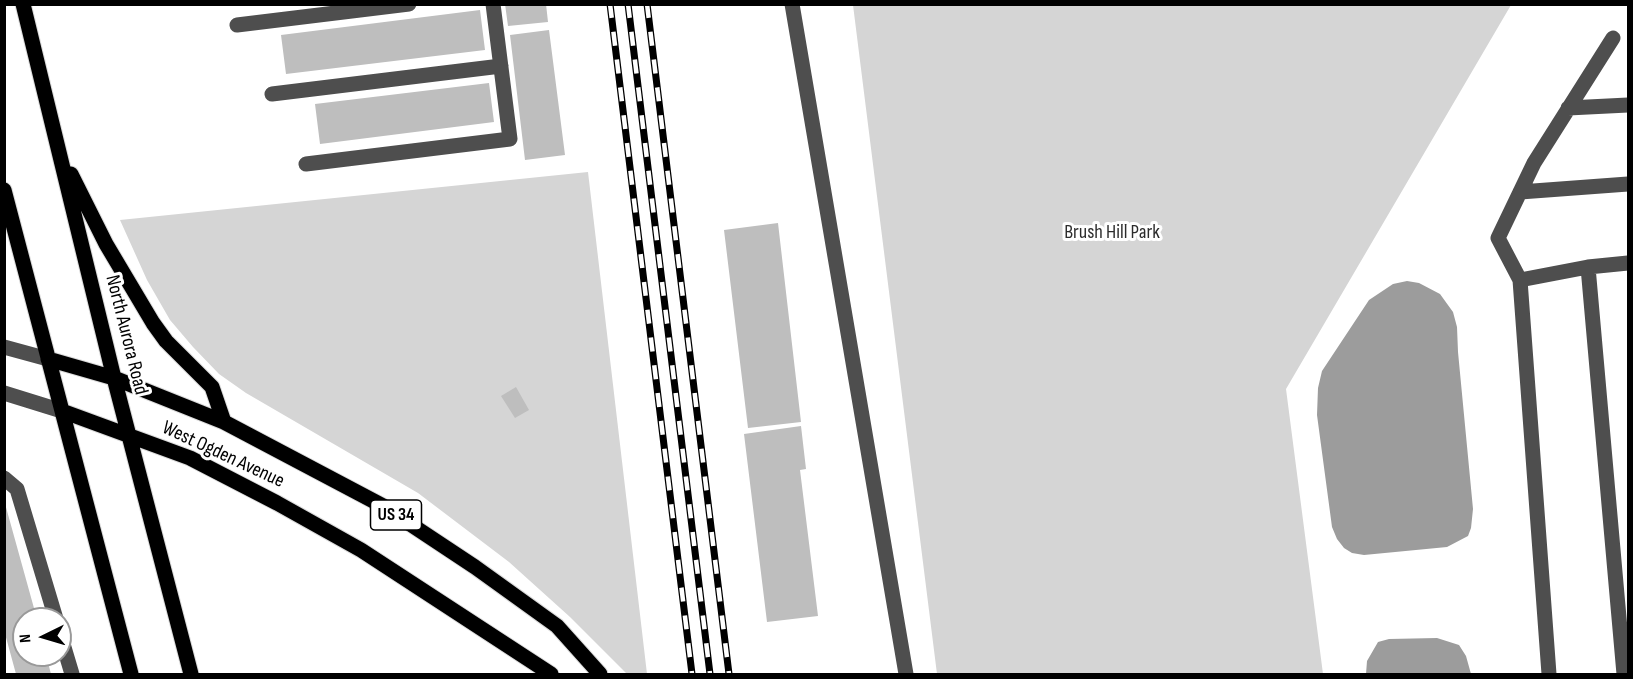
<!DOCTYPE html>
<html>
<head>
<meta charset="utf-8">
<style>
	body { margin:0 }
	#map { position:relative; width:1633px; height:679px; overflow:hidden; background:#fff; font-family:"Sofia Sans Condensed",sans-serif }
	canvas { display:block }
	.frame { position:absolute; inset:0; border:6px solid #000; pointer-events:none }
	.north { position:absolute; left:12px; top:607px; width:60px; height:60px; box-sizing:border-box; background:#fff; border:2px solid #999; border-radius:50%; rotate:265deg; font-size:16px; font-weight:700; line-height:24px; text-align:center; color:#000 }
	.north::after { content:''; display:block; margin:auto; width:21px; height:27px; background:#000; clip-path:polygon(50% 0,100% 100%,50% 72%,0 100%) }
</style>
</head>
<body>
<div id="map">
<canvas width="1633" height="679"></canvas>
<div class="frame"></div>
<div class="north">N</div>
</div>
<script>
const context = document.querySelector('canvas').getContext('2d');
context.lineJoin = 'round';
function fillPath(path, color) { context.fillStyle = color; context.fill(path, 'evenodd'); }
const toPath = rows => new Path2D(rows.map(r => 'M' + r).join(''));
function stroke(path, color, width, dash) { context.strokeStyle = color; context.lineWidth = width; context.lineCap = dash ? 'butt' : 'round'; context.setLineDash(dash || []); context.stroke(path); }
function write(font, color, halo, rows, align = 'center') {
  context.font = font + ' "Sofia Sans Condensed",sans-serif'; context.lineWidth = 6; context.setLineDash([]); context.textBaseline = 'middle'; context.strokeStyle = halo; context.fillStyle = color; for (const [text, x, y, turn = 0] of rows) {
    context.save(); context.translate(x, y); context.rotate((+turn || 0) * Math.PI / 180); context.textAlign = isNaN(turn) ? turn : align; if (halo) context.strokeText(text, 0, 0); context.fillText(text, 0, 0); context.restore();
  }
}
fillPath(toPath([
	[853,5,1511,5,1286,389,1323,674,937,674],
	[588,172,647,674,627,674,570,617,509,562,418,493,246,393,219,374,193,347,170,320,147,280,120,220]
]), '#d5d5d5');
fillPath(toPath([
	[1407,281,1419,283,1440,294,1453,312,1457,327,1458,352,1473,509,1471,528,1468,536,1447,547,1364,555,1352,553,1344,548,1337,539,1332,527,1317,415,1318,388,1322,371,1369,300,1393,284],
	[1437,638,1459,645,1466,656,1471,674,1366,674,1367,661,1378,642,1389,639]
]), '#9c9c9c');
fillPath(toPath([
	[505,4,546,4,548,22,508,26],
	[480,10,485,50,286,74,281,35],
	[549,30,565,155,525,160,510,35],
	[489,83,494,122,320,144,315,104],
	[778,223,801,422,748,428,724,230],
	[516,387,529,410,515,418,501,396],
	[801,426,806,469,800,470,818,616,767,622,744,434],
	[4,500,37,619,24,619,24,655,46,655,51,674,16,674,4,630]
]), '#bebebe');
const major = toPath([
	[23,4,114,378,191,674],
	[71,174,106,244,153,323,166,341,212,387,224,422],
	[4,190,131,674],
	[48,359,114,378,224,422,383,506,475,567,557,626,600,674],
	[62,411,190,458,277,503,361,550,551,674]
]);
stroke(major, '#dbdbdb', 17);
stroke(toPath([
	[792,4,906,674],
	[237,25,409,4],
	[272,94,501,66],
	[1568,108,1628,105],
	[306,164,510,139,493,4],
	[1520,192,1628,184],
	[1588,267,1628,263],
	[1520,280,1588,267,1624,674],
	[4,347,48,359],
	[4,393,62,411],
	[4,478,17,489,56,619],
	[60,634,72,674],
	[1549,674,1520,280,1498,238,1534,163,1613,38]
]), '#4e4e4e', 15);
stroke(major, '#000', 15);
const rail = toPath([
	[610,4,692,674],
	[628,4,710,674],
	[647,4,729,674]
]);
stroke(rail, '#000', 7);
stroke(rail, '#fff', 4.5, [14]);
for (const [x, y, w] of [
	[396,515,51]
]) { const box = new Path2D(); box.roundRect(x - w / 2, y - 15, w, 30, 4.5); context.fillStyle = '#fff'; context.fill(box); stroke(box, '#000', 1.5); }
write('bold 18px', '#000', null, [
	["US 34",396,515]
]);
write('20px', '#2c2c2c', '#fff', [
	["Brush Hill Park",1112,233]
]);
write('20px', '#000', '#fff', [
	["North Aurora Road",126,335,76],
	["West Ogden Avenue",223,455,25]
]);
</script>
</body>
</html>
